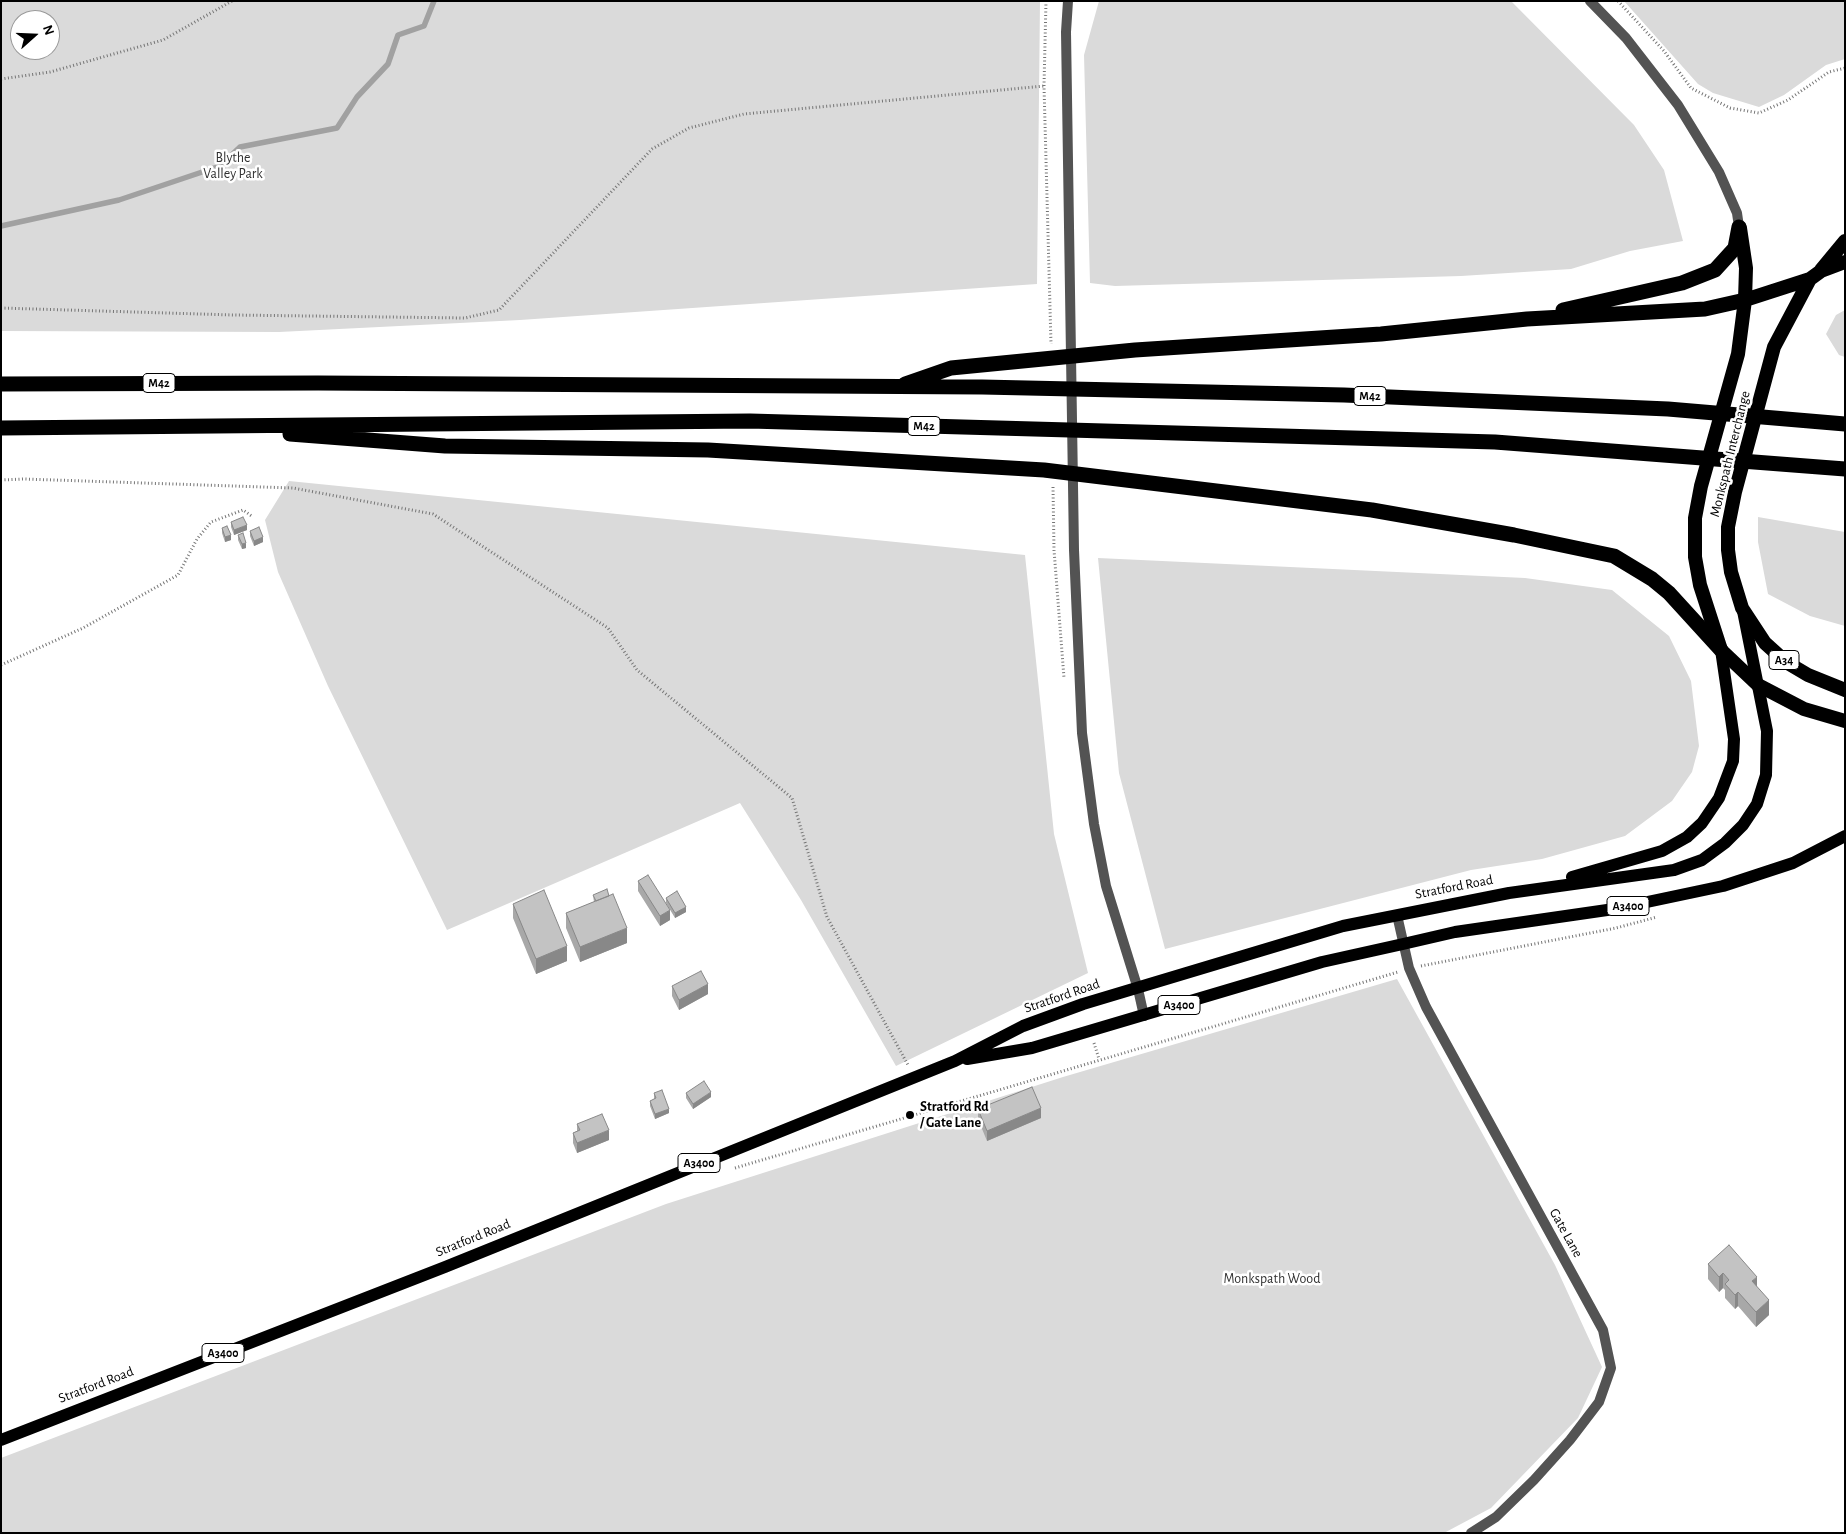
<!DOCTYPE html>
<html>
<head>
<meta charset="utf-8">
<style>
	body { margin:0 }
	#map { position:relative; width:1846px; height:1534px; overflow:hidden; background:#fff; font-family:"Alegreya Sans",sans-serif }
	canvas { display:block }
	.frame { position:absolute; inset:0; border:2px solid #000; pointer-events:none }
	.north { position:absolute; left:10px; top:10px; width:50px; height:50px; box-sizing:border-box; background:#fff; border:1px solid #999; border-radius:50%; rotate:70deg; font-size:14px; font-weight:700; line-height:20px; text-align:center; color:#000 }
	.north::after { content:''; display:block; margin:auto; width:18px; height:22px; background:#000; clip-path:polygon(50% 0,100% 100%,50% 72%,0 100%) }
</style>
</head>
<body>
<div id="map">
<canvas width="1846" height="1534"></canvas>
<div class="frame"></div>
<div class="north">N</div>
</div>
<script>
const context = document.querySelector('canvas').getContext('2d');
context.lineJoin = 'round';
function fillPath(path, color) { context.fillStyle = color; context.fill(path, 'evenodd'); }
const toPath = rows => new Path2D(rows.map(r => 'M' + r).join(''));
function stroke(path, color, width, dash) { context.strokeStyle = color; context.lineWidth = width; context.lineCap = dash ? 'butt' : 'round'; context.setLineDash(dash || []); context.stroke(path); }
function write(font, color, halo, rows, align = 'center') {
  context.font = font + ' "Alegreya Sans",sans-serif'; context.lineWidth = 5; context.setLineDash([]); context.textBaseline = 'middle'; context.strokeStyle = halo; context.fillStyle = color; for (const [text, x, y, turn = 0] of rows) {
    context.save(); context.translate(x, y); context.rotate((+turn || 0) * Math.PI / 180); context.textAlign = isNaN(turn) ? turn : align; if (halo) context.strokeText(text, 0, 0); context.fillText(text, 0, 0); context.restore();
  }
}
fillPath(toPath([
	[1,1,1040,1,1037,284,520,320,279,332,1,331],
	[20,20,50,20,50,50,20,50],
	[1099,1,1511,1,1634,125,1664,170,1683,241,1630,251,1571,269,1461,276,1115,286,1090,283,1084,55],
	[1624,1,1845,1,1845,59,1826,65,1784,95,1759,107,1713,93,1698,84],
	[1845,310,1845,357,1839,355,1826,334,1836,315],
	[289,481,1025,555,1054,834,1088,973,896,1066,801,900,740,803,447,930,328,686,278,572,265,520],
	[1758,517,1845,532,1845,626,1810,616,1768,594,1758,542],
	[1098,558,1525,578,1612,590,1669,636,1691,681,1699,746,1692,772,1672,801,1625,836,1542,859,1471,870,1165,949,1119,773],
	[1397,979,1555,1265,1602,1367,1578,1418,1491,1508,1444,1533,1,1533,1,1458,666,1204,1063,1077]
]), '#dadada');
stroke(toPath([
	[1,226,119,200,220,166,240,147,337,128,357,97,388,64,398,35,424,26,434,1]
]), '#a1a1a1', 5.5);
stroke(toPath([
	[1046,1,1044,86,1051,344],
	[1618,1,1664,51,1691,88,1730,108,1759,113,1788,100,1829,72,1845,68],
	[1,79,50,72,163,40,232,1],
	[1,308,233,315,465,318,499,310,652,149,689,128,744,114,1044,86],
	[1,480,24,479,293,488,433,514,608,628,637,670,792,798,827,917,908,1065],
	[1053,487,1054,550,1064,678],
	[1,665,83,628,178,575,197,539,211,522,243,510,253,517],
	[1421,966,1616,928,1657,917],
	[1094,1043,1099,1059],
	[735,1168,1398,972]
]), '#757575', 3, [1, 2.5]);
stroke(toPath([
	[1068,1,1066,32,1074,550,1082,733,1094,824,1106,886,1138,989,1144,1016],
	[1590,1,1626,38,1678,105,1719,172,1737,213,1739,227]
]), '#535353', 10);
stroke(toPath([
	[1397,915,1409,968,1426,1007,1603,1330,1611,1368,1599,1402,1570,1440,1534,1480,1496,1517,1471,1533]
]), '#535353', 10);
stroke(toPath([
	[1572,877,1662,851,1687,837,1702,823,1719,798,1733,761,1734,739,1721,650],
	[967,1059,1032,1048,1322,962,1403,944,1455,932,1614,909,1723,886,1793,863,1845,836],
	[1,1440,445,1267,955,1061,1023,1026,1083,1004,1343,926,1509,893,1674,870,1702,860,1725,843,1743,825,1757,804,1766,775,1767,731,1743,611]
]), '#000', 12);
stroke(toPath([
	[1740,228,1746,268,1745,300,1738,354,1701,486,1695,518,1695,557,1700,585,1721,650,1758,685,1804,709,1845,721],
	[1845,262,1821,271,1810,279,1774,347,1735,492,1728,527,1728,550,1731,572,1742,608,1765,643,1786,662,1808,675,1845,690],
	[1821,270,1845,241],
	[1745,300,1810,279]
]), '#000', 14);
stroke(toPath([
	[1563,310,1682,283,1715,270,1735,248,1739,227],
	[1,384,318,383,982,387,1344,395,1668,409,1845,424],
	[905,384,951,368,1135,350,1381,334,1527,319,1705,309,1745,300],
	[1,428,750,421,1495,442,1845,469],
	[290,434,445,446,708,450,1044,470,1372,510,1514,535,1614,556,1652,579,1669,593,1721,650]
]), '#000', 15);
fillPath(toPath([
	[231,522,247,530,234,535,231,527],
	[222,528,231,540,225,542,222,533],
	[250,531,263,542,254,546,250,536],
	[238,535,246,548,242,549,238,540],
	[638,881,670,920,660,926,638,891],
	[593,895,627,943,580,962,566,928,566,913,594,902],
	[666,898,686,912,675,918,666,903],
	[513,904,567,961,536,974,513,918],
	[672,986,708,994,679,1010,672,996],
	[654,1093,669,1113,655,1119,650,1106,650,1101,654,1099],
	[686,1093,711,1097,693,1109,686,1098],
	[978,1109,1041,1118,987,1141,978,1119],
	[577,1124,609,1140,577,1153,573,1143,573,1133,577,1131],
	[1708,1264,1757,1287,1769,1315,1756,1327,1738,1306,1735,1309,1725,1298,1725,1290,1723,1288,1719,1292,1708,1279]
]), '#a8a8a8');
fillPath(toPath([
	[247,525,247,530,234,535,234,530],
	[231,535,231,540,225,542,225,537],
	[263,537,263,542,254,546,254,541],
	[246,543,246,548,242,549,242,544],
	[686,907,686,912,675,918,675,913],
	[670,910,670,920,660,926,660,916],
	[627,928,627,943,580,962,580,947],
	[567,946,567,961,536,974,536,959],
	[708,984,708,994,679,1010,679,1000],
	[711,1092,711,1097,693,1109,693,1104],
	[1041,1108,1041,1118,987,1141,987,1131],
	[669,1109,669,1113,655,1119,655,1114],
	[609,1130,609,1140,577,1153,577,1143],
	[1723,1273,1723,1288,1719,1292,1719,1277],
	[1757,1277,1757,1291,1752,1281],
	[1738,1292,1738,1306,1735,1309,1735,1295],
	[1769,1300,1769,1315,1756,1327,1756,1312]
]), '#888');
const building = toPath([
	[243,517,247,525,234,530,231,522,243,517],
	[227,526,231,535,225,537,222,528,227,526],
	[259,527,263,537,254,541,250,531,259,527],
	[243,533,246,543,242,544,238,535,243,533],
	[648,875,670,910,660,916,638,881,648,875],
	[607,889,609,896,596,901,593,895,607,889],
	[544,890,567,946,536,959,513,904,544,890],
	[677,891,686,907,675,913,666,898,677,891],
	[613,894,627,928,580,947,566,913,613,894],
	[701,971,708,984,679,1000,672,986,701,971],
	[704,1081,711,1092,693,1104,686,1093,704,1081],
	[1032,1087,1041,1108,987,1131,978,1109,1032,1087],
	[662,1090,669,1109,655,1114,650,1101,656,1098,654,1093,662,1090],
	[602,1114,609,1130,577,1143,573,1133,580,1130,577,1124,602,1114],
	[1729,1245,1757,1277,1752,1281,1769,1300,1756,1312,1738,1292,1735,1295,1725,1284,1729,1280,1723,1273,1719,1277,1708,1264,1729,1245]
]);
fillPath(building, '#c3c3c3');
stroke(building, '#888', 1);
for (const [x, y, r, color] of [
	[910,1115,5,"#000"]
]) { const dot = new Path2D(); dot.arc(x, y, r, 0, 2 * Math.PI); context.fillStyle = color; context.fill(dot); stroke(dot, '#fff', 2); }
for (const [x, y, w] of [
	[159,383,32],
	[1370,396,32],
	[924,426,32],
	[1784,660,30],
	[1628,906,42],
	[1179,1005,42],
	[699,1163,42],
	[223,1353,42]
]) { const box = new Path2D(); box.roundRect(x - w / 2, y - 9.5, w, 19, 4); context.fillStyle = '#fff'; context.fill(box); stroke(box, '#000', 1); }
write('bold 12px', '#000', null, [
	["M42",159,383],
	["M42",1370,396],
	["M42",924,426],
	["A34",1784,660],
	["A3400",1628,906],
	["A3400",1179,1005],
	["A3400",699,1163],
	["A3400",223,1353]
]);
write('14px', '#313131', '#fff', [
	["Blythe",233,158],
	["Valley Park",233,174],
	["Monkspath Wood",1272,1279]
]);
write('14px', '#000', '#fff', [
	["Monkspath Interchange",1730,454,-76],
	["Stratford Road",1454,887,-11],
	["Stratford Road",1062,996,-19],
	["Gate Lane",1566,1233,61],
	["Stratford Road",473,1238,-22],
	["Stratford Road",96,1385,-21]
]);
write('bold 14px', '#000', '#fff', [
	["Stratford Rd",920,1107],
	["/ Gate Lane",920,1123]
], 'left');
</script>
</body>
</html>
